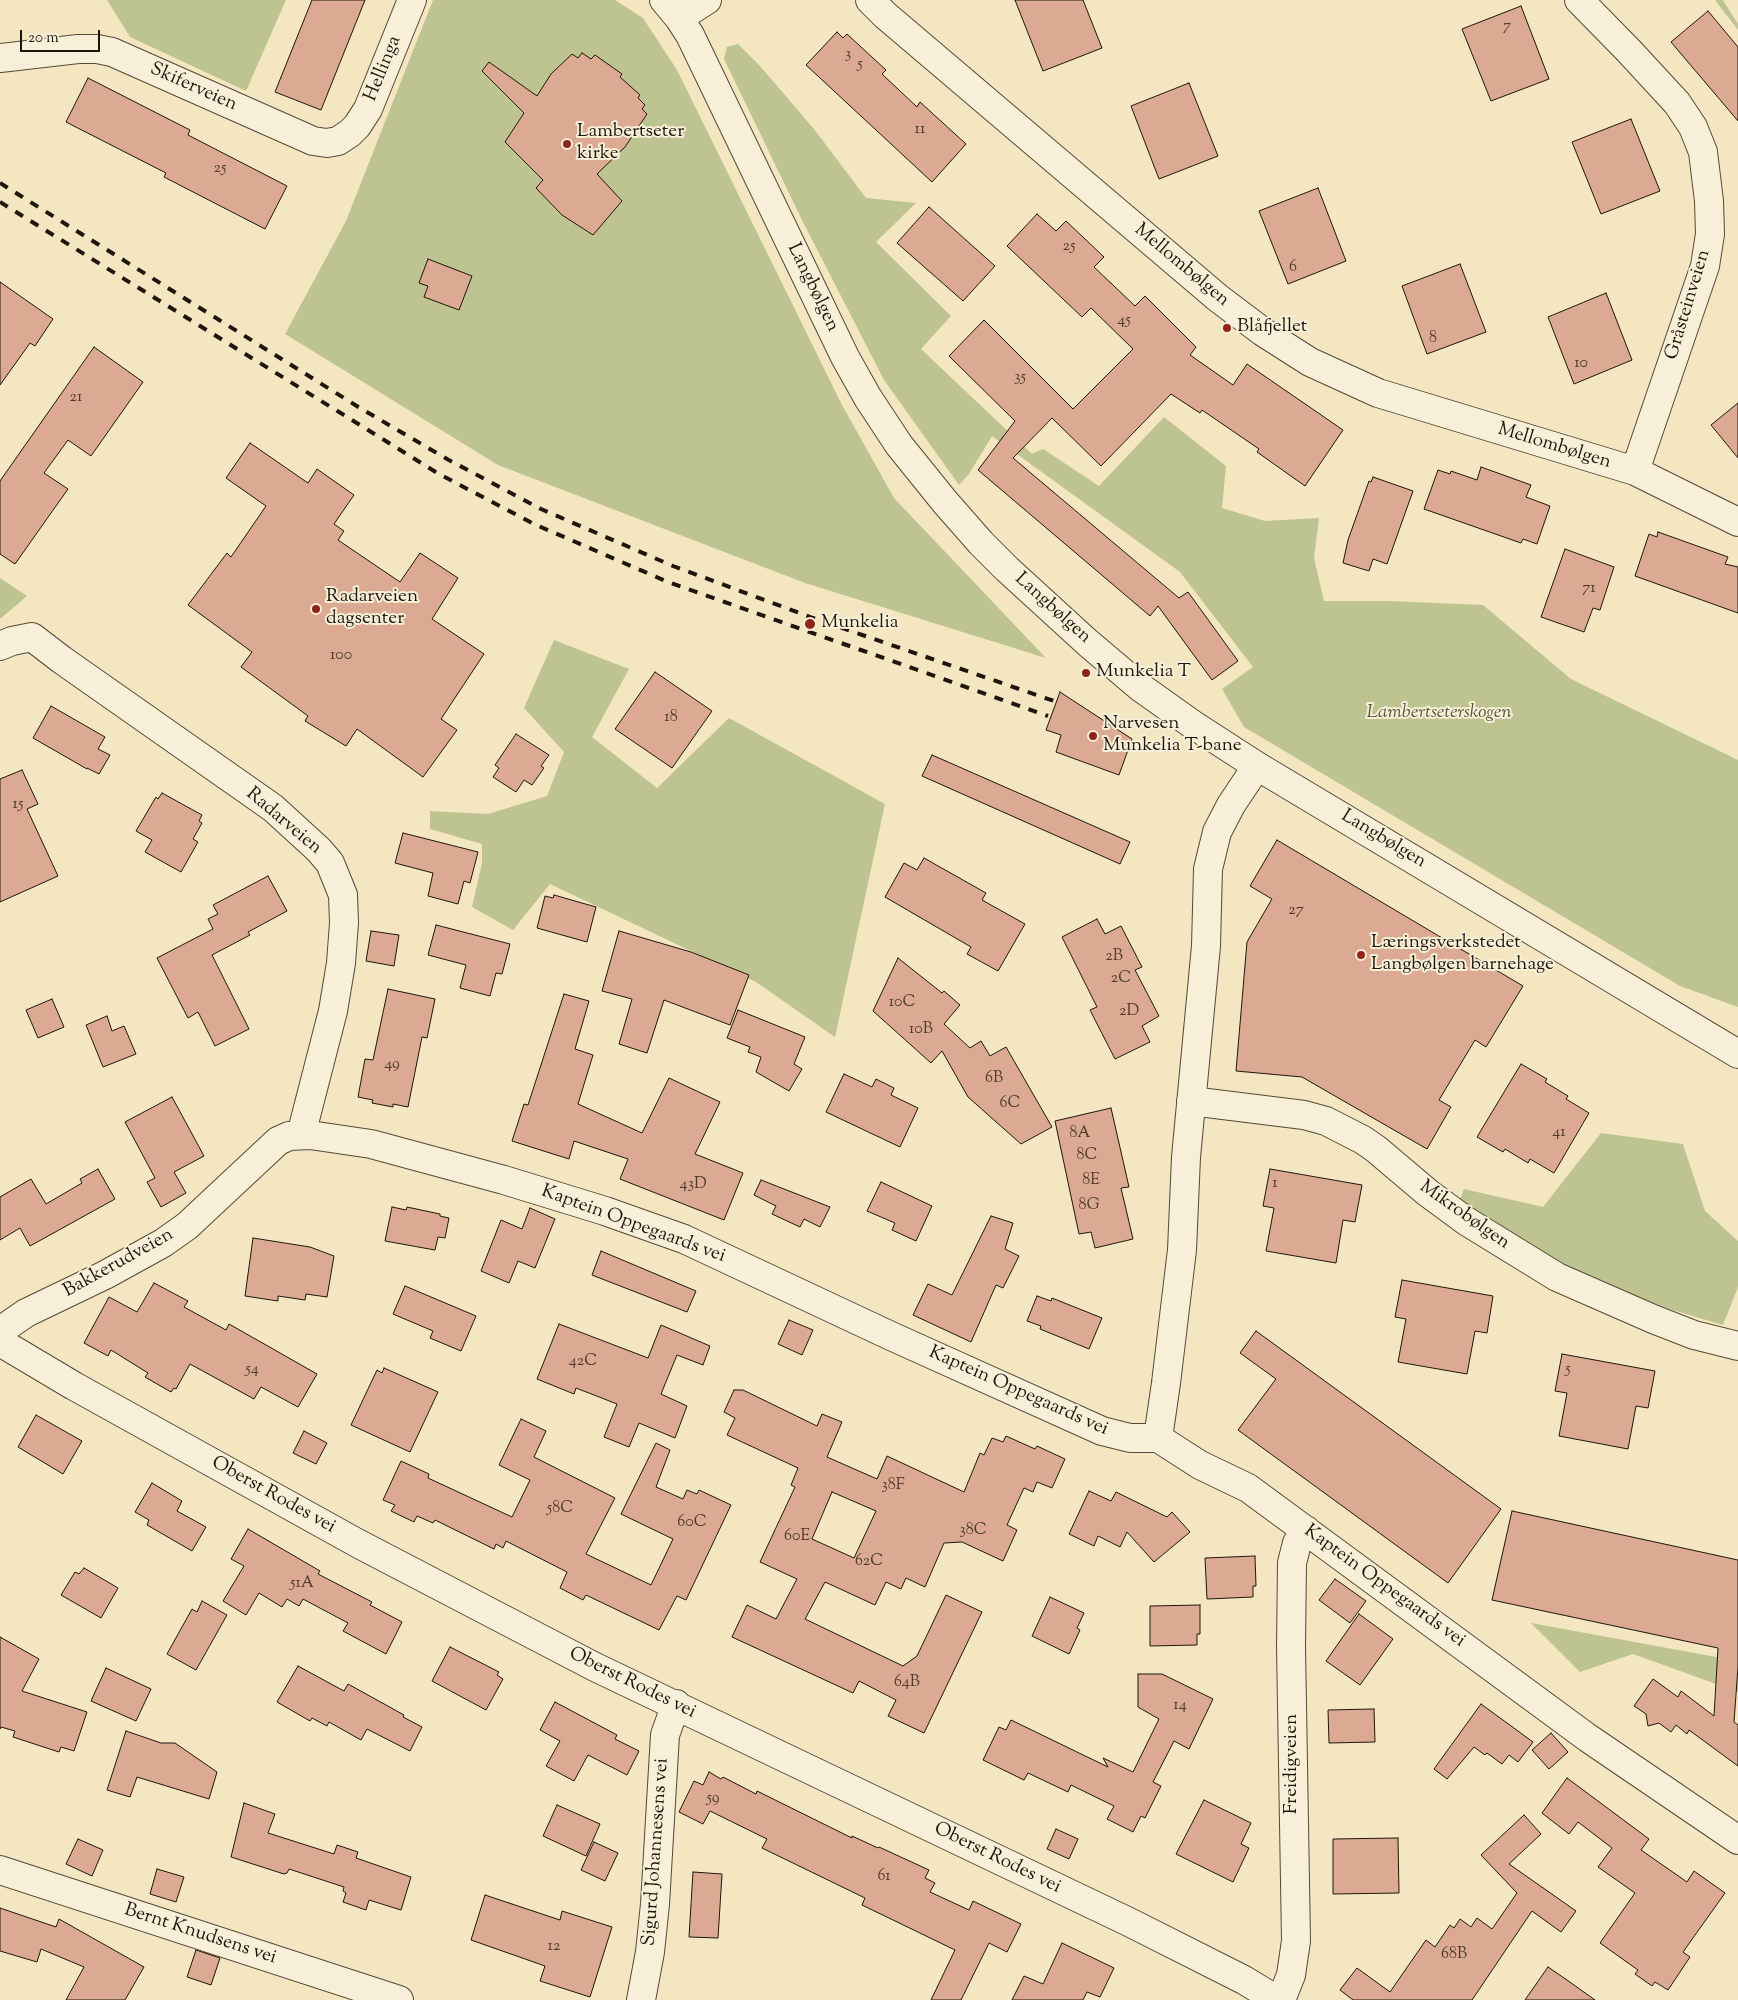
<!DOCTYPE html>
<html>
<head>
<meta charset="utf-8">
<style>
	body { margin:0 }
	#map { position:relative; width:1738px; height:2000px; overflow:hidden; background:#f3e6c1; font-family:"Sorts Mill Goudy",serif }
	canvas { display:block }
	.scale { position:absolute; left:20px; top:30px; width:80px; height:22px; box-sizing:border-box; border:2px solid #1e160d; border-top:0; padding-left:6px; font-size:15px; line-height:18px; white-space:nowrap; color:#1e160d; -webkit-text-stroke:4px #f7efd7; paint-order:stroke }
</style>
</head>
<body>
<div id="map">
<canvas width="1738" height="2000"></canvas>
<div class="scale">20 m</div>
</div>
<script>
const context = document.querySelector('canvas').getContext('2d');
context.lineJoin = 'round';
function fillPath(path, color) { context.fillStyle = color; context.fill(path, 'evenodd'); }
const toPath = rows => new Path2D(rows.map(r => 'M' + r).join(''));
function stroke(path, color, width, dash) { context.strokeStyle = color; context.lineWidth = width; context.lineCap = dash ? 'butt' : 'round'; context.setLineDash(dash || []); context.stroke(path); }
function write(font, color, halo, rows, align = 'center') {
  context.font = font + ' "Sorts Mill Goudy",serif'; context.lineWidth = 4; context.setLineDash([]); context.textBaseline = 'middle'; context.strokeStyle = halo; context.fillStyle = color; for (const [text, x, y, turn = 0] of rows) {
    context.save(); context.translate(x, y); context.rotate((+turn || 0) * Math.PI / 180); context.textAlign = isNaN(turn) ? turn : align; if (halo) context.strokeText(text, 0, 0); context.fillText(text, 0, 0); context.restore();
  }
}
fillPath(toPath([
	[107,0,286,0,246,91,130,37],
	[433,0,615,0,643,18,677,70,841,403,894,498,1046,658,805,583,498,465,285,334,346,221],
	[1715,0,1723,0,1738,24,1738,30],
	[738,44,760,66,814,129,866,198,916,203,876,242,951,316,921,349,1032,454,1043,449,1099,486,1164,417,1226,466,1222,508,1265,521,1319,518,1314,558,1324,601,1390,601,1483,605,1571,679,1738,760,1738,1007,1680,986,1244,727,1222,689,1253,667,1180,572,992,436,969,474,959,485,884,380,803,222,724,59,727,47],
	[0,578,27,596,0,619],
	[554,640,629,669,592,737,657,788,729,718,885,804,835,1037,756,982,550,884,513,930,472,907,482,863,482,844,430,829,430,811,488,814,547,796,564,752,524,708],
	[1601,1133,1683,1144,1705,1211,1738,1241,1738,1287,1723,1325,1606,1290,1458,1204,1464,1189,1543,1207],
	[1531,1623,1738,1661,1738,1692,1633,1654,1580,1672]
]), '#bec491');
const building = toPath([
	[312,0,365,0,321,110,275,92,312,0],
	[1015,0,1083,0,1102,48,1043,71,1015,0],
	[1521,6,1549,79,1491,101,1462,29,1521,6],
	[1708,11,1738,47,1738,121,1671,42,1708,11],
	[837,32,843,38,847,34,886,70,882,74,917,107,920,102,966,144,932,182,806,65,837,32],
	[582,53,591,59,595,55,622,74,620,77,640,95,638,98,645,105,642,109,647,114,625,147,597,174,622,201,593,235,562,215,536,188,543,180,505,142,524,113,482,71,489,62,537,96,551,74,572,54,578,58,582,53],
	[88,78,190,130,188,135,287,186,265,229,164,177,166,173,66,122,88,78],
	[1189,83,1218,156,1159,179,1131,106,1189,83],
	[1631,119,1660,191,1601,214,1572,142,1631,119],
	[1318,188,1346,261,1288,284,1259,211,1318,188],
	[929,207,995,266,963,301,897,243,929,207],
	[1037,214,1056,231,1066,221,1104,257,1094,267,1135,306,1145,296,1196,347,1190,355,1233,385,1247,364,1343,430,1305,486,1257,452,1259,449,1202,410,1200,413,1171,394,1101,466,1052,418,1013,458,1179,598,1188,592,1238,661,1212,680,1158,606,1150,616,978,470,1015,421,949,356,984,320,1073,409,1133,349,1091,308,1082,317,1007,246,1037,214],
	[428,259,472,276,459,310,424,297,428,286,419,283,428,259],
	[1460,264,1486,332,1427,354,1402,286,1460,264],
	[0,282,53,319,35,346,30,343,0,385,0,282],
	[1606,293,1632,360,1574,384,1548,317,1606,293],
	[94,347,143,382,91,456,68,440,44,473,68,489,15,564,0,554,0,481,94,347],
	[1738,403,1738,458,1711,425,1738,403],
	[250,443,308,483,317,469,354,495,334,524,344,531,338,540,400,582,420,553,458,578,432,619,484,654,441,719,457,730,423,777,357,729,346,746,305,721,308,716,241,667,252,652,188,605,227,553,231,557,266,506,226,478,250,443],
	[1481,467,1531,485,1526,497,1550,506,1537,544,1523,539,1521,543,1424,509,1438,470,1450,474,1451,471,1477,480,1481,467],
	[1373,477,1413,491,1387,564,1373,559,1369,571,1343,563,1348,540,1369,481,1371,482,1373,477],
	[1658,532,1728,557,1725,564,1738,567,1738,613,1635,576,1649,534,1657,537,1658,532],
	[1565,549,1614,567,1600,610,1593,608,1584,632,1541,617,1565,549],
	[655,672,712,711,672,768,615,729,655,672],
	[1060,692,1132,739,1119,775,1056,752,1061,735,1046,730,1060,692],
	[51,706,105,737,98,749,110,755,99,774,87,768,87,769,33,738,51,706],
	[516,734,549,755,541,766,544,768,532,785,524,780,516,792,493,777,499,768,495,765,516,734],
	[932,755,1130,842,1120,864,922,776,932,755],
	[22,770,38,804,27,809,58,876,0,902,0,779,22,770],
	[162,793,202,815,199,821,202,823,193,839,198,842,181,872,145,852,152,840,136,831,156,797,158,799,162,793],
	[403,833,478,852,470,883,464,881,458,904,428,896,433,873,395,863,403,833],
	[1277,840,1523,986,1486,1047,1475,1040,1439,1100,1451,1107,1427,1149,1302,1077,1236,1071,1247,942,1272,899,1250,886,1277,840],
	[924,858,986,893,982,900,1025,924,998,971,967,954,971,947,885,897,904,863,917,870,924,858],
	[268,876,287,911,248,932,250,935,212,955,249,1029,215,1046,198,1012,188,1018,157,958,213,929,208,919,218,914,213,905,268,876],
	[554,895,596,907,587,942,537,928,545,896,553,898,554,895],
	[1097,919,1105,934,1121,926,1142,967,1135,970,1159,1016,1142,1026,1150,1042,1115,1059,1090,1010,1097,1007,1062,937,1097,919],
	[436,925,510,944,502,974,496,973,490,996,460,988,466,965,428,955,436,925],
	[371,931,399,935,394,966,366,961,371,931],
	[619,931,691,952,749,975,730,1025,664,1000,647,1053,619,1044,632,999,602,991,619,931],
	[898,958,942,993,944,991,960,1005,944,1024,970,1048,981,1041,990,1056,1006,1047,1052,1127,1021,1144,968,1097,942,1051,931,1063,873,1011,898,958],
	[388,989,435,999,427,1038,422,1037,408,1107,393,1104,393,1107,372,1103,373,1100,358,1097,365,1059,373,1060,388,989],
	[564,994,589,1001,575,1049,593,1055,578,1104,642,1133,669,1078,720,1102,695,1154,743,1173,724,1220,620,1179,628,1159,574,1141,569,1159,512,1141,524,1104,528,1105,564,994],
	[52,999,64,1027,38,1038,26,1010,52,999],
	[738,1010,805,1037,794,1064,802,1069,789,1091,756,1072,761,1057,748,1052,750,1047,727,1038,738,1010],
	[107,1016,112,1031,124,1026,136,1054,103,1067,86,1025,107,1016],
	[1521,1064,1547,1079,1545,1082,1568,1096,1566,1099,1589,1113,1554,1173,1530,1159,1528,1163,1505,1149,1503,1152,1477,1137,1521,1064],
	[844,1074,872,1087,876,1079,894,1088,891,1095,918,1108,900,1147,826,1112,844,1074],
	[172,1097,204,1156,174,1172,186,1193,161,1207,147,1182,155,1178,125,1122,172,1097],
	[1111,1108,1129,1187,1121,1188,1133,1239,1095,1248,1091,1232,1079,1234,1055,1121,1111,1108],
	[98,1169,115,1199,30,1246,20,1228,0,1240,0,1197,31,1179,46,1204,82,1183,80,1179,98,1169],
	[1270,1169,1362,1185,1355,1222,1343,1220,1336,1263,1266,1251,1274,1208,1263,1206,1270,1169],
	[761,1180,830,1207,820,1227,804,1219,800,1227,772,1214,776,1206,754,1195,761,1180],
	[881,1182,932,1206,916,1241,892,1230,895,1223,867,1211,881,1182],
	[392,1207,406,1210,407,1207,440,1214,440,1216,449,1218,445,1238,438,1237,435,1250,385,1241,392,1207],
	[530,1208,555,1219,535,1268,518,1261,509,1283,481,1271,501,1220,522,1229,530,1208],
	[991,1216,1013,1223,1005,1249,1019,1256,1003,1288,996,1285,971,1342,913,1315,928,1284,952,1295,991,1216],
	[253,1238,310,1247,334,1256,327,1297,306,1294,305,1300,278,1296,278,1301,245,1296,253,1238],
	[601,1251,696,1291,687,1312,592,1275,601,1251],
	[1402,1280,1493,1296,1487,1333,1475,1331,1467,1374,1398,1362,1406,1319,1395,1317,1402,1280],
	[154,1283,188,1301,184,1307,226,1330,229,1324,317,1374,298,1407,261,1387,254,1399,190,1364,176,1389,174,1388,171,1392,145,1377,148,1373,111,1350,108,1356,84,1343,109,1297,137,1312,154,1283],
	[405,1286,476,1316,461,1351,430,1338,433,1331,393,1314,405,1286],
	[1037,1296,1051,1301,1052,1298,1102,1318,1089,1349,1040,1329,1041,1326,1027,1321,1037,1296],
	[789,1320,813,1330,802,1355,778,1344,789,1320],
	[559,1324,648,1358,661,1325,710,1346,703,1365,677,1355,661,1394,687,1406,675,1438,639,1423,629,1447,604,1437,617,1404,576,1388,574,1394,537,1379,559,1324],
	[1256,1331,1501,1509,1448,1583,1238,1430,1276,1379,1240,1353,1256,1331],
	[1562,1354,1655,1371,1648,1408,1636,1406,1628,1449,1559,1436,1567,1393,1555,1391,1562,1354],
	[384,1368,438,1392,410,1452,351,1425,377,1370,382,1373,384,1368],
	[734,1390,743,1390,817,1426,822,1414,842,1422,827,1457,877,1479,887,1456,964,1492,980,1453,984,1455,992,1438,1003,1442,1006,1436,1035,1449,1037,1446,1065,1459,1052,1488,1037,1482,1033,1492,1024,1488,1007,1525,1017,1530,1003,1561,962,1542,944,1543,925,1587,906,1578,901,1589,886,1582,875,1605,825,1582,805,1619,903,1666,917,1656,946,1595,982,1612,924,1733,888,1716,896,1700,859,1681,853,1693,732,1637,747,1605,776,1619,797,1579,760,1562,795,1487,791,1485,798,1468,727,1435,735,1418,724,1412,734,1390],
	[832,1492,876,1511,854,1558,812,1539,832,1492],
	[36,1415,82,1441,63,1474,18,1447,36,1415],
	[521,1419,546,1431,534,1457,615,1498,586,1554,651,1585,673,1539,621,1514,656,1443,670,1450,656,1487,683,1499,687,1490,697,1494,699,1490,731,1505,686,1600,677,1596,659,1630,586,1595,583,1600,560,1588,567,1572,506,1541,503,1548,496,1544,494,1549,435,1520,433,1523,417,1516,414,1522,391,1511,395,1505,383,1500,401,1461,429,1474,428,1478,512,1517,530,1480,499,1465,521,1419],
	[304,1431,327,1443,316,1464,293,1453,304,1431],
	[152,1483,182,1501,177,1511,206,1527,192,1551,147,1525,149,1520,135,1512,152,1483],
	[1089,1491,1111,1501,1116,1492,1167,1517,1172,1512,1190,1532,1154,1562,1127,1532,1120,1547,1098,1536,1094,1546,1069,1534,1089,1491],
	[1512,1511,1738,1560,1738,1667,1734,1722,1738,1725,1738,1766,1689,1730,1687,1734,1676,1725,1671,1732,1659,1723,1648,1726,1646,1714,1634,1706,1653,1679,1678,1697,1681,1691,1714,1716,1718,1648,1492,1600,1512,1511],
	[248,1529,320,1571,318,1574,372,1602,370,1605,402,1622,386,1654,343,1631,348,1623,303,1599,299,1606,287,1599,282,1607,259,1593,246,1615,223,1601,244,1566,231,1559,248,1529],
	[1255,1556,1256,1586,1253,1586,1253,1597,1207,1599,1205,1558,1255,1556],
	[84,1568,118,1588,101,1618,61,1595,75,1572,79,1574,84,1568],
	[1335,1579,1366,1601,1350,1623,1319,1600,1335,1579],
	[1050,1597,1084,1613,1077,1628,1080,1630,1069,1654,1032,1636,1050,1597],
	[202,1601,227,1615,196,1670,167,1654,192,1609,197,1612,202,1601],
	[1200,1605,1200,1634,1197,1634,1197,1645,1150,1646,1150,1606,1200,1605],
	[1359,1614,1393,1639,1360,1685,1326,1661,1359,1614],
	[0,1637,39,1659,22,1691,87,1712,74,1751,61,1747,59,1752,13,1737,15,1731,1,1727,0,1729,0,1637],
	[450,1647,499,1672,497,1675,503,1679,486,1710,432,1681,450,1647],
	[298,1666,344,1691,348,1684,404,1715,403,1717,422,1727,410,1751,367,1729,361,1740,329,1722,327,1726,312,1718,310,1721,277,1702,298,1666],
	[106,1668,151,1689,136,1721,91,1701,106,1668],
	[1138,1674,1162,1674,1213,1699,1189,1749,1174,1741,1153,1782,1161,1786,1145,1818,1141,1816,1133,1832,1107,1819,1114,1806,1071,1785,1068,1792,1028,1773,1024,1780,983,1760,999,1727,1006,1730,1011,1720,1108,1767,1103,1758,1133,1772,1159,1719,1138,1707,1138,1674],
	[555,1702,617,1735,615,1739,639,1751,627,1775,588,1755,574,1781,546,1766,560,1741,540,1730,555,1702],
	[1481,1704,1533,1742,1518,1762,1509,1755,1502,1764,1487,1753,1485,1755,1474,1747,1447,1779,1434,1769,1481,1704],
	[1374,1709,1375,1742,1329,1743,1328,1710,1374,1709],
	[126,1731,161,1743,175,1743,217,1772,209,1799,137,1777,130,1797,107,1790,126,1731],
	[1551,1733,1568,1752,1549,1769,1532,1750,1551,1733],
	[709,1772,721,1779,723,1777,756,1794,757,1791,852,1838,852,1836,878,1848,879,1847,929,1870,925,1878,935,1883,930,1892,969,1910,973,1901,1021,1924,1007,1952,989,1943,961,2000,931,2000,955,1950,862,1905,865,1898,762,1848,767,1839,710,1811,703,1824,679,1812,694,1781,703,1785,709,1772],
	[1567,1778,1649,1839,1641,1850,1687,1882,1694,1871,1725,1893,1683,1952,1690,1957,1668,1990,1655,1982,1652,1986,1635,1974,1638,1970,1600,1943,1635,1893,1598,1867,1612,1848,1578,1822,1569,1834,1542,1813,1567,1778],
	[1204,1800,1251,1823,1241,1844,1249,1848,1233,1882,1176,1854,1204,1800],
	[244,1803,275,1814,268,1833,334,1854,337,1845,358,1852,356,1858,411,1877,401,1910,369,1900,366,1910,343,1902,346,1893,343,1891,344,1887,289,1869,287,1873,284,1874,231,1857,244,1803],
	[557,1805,600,1824,586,1856,543,1836,557,1805],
	[1524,1815,1541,1834,1509,1864,1576,1911,1561,1932,1532,1911,1472,2000,1353,2000,1340,1990,1357,1968,1390,1992,1426,1940,1435,1947,1450,1925,1454,1928,1460,1919,1471,1927,1477,1918,1492,1929,1517,1893,1481,1855,1524,1815],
	[1056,1829,1078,1839,1069,1859,1047,1849,1056,1829],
	[1398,1838,1399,1893,1333,1894,1333,1839,1398,1838],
	[78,1839,103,1850,92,1876,66,1864,78,1839],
	[594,1842,618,1853,605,1881,581,1870,594,1842],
	[157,1869,184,1877,176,1902,150,1894,157,1869],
	[693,1872,722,1874,718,1938,689,1937,693,1872],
	[485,1895,560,1920,562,1911,612,1927,590,1997,540,1981,545,1966,471,1940,485,1895],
	[0,1908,56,1927,59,1919,144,1967,125,2000,66,2000,84,1967,41,1949,37,1962,0,1951,0,1908],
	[1062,1943,1114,1968,1100,1997,1087,1992,1083,2000,1012,2000,1024,1976,1043,1984,1062,1943],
	[196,1950,220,1958,211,1985,187,1977,196,1950],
	[1548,1967,1567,1980,1595,2000,1525,2000,1548,1967]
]);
fillPath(building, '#dcaa92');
stroke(building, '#1e160d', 1);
const minor = toPath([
	[664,0,679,18,690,35,845,357,868,398,899,445,945,502,981,543,1007,569,1088,643,1140,687,1192,724,1257,766,1738,1054],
	[870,0,885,15,1218,298,1263,332,1310,362,1378,393,1635,471,1738,522],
	[1579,0,1629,51,1677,103,1693,127,1703,152,1709,201,1710,234,1705,266,1635,471],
	[679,18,707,0],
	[0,58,78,49,97,49,112,52,313,141,327,143,338,141,350,133,357,126,368,109,412,0],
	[0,646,12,641,32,637,62,660,273,808,319,850,330,863,343,895,344,923,341,963,333,1011,301,1135],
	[1191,1101,1304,1115,1326,1121,1363,1140,1376,1149,1428,1193,1466,1221,1557,1277,1653,1319,1694,1335,1738,1346],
	[0,1331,26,1313,105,1275,163,1243,187,1226,278,1141,289,1136,310,1135,371,1144,504,1180,605,1211,684,1239,891,1336,1102,1431,1130,1438,1158,1438,1200,1465,1248,1488,1588,1738,1738,1840],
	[0,1342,74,1386,359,1544,595,1667,1129,1922,1244,1980,1277,2000],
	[1158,1438,1166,1383,1182,1250,1186,1157,1206,946,1208,869,1217,832,1231,805,1257,766],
	[0,1870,399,2000],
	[641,2000,650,1952,655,1904,665,1735,676,1704],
	[1281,2000,1291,1975,1296,1941,1291,1646,1292,1563,1297,1543,1306,1530]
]);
stroke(minor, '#534a3a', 30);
stroke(minor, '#f7efd7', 28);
stroke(toPath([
	[0,183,360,408,447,459,541,509,673,566,813,618,1054,701],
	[0,202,439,474,534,524,668,582,1048,716]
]), '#1e160d', 4, [9, 9]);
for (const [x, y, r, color] of [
	[567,144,5,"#8f2418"],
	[1227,328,5,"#8f2418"],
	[316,609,5,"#8f2418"],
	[810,624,6,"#8f2418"],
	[1086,673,5,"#8f2418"],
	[1093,736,5,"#8f2418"],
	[1361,955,5,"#8f2418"]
]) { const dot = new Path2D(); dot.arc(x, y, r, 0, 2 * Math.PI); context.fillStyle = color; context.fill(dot); stroke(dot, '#f7efd7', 2); }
write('16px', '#4e3b2e', null, [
	["7",1507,27],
	["3",848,55],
	["5",860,65],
	["11",920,130],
	["25",220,169],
	["25",1069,247],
	["6",1293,268],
	["45",1124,321],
	["8",1433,339],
	["10",1581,364],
	["35",1020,378],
	["21",76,398],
	["71",1589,589],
	["100",341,656],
	["18",671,718],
	["15",18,805],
	["27",1296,911],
	["2B",1114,957],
	["2C",1121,979],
	["10C",902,1003],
	["2D",1129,1012],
	["10B",921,1030],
	["49",392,1065],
	["6B",994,1079],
	["6C",1010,1104],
	["41",1559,1133],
	["8A",1080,1134],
	["8C",1087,1156],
	["8E",1091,1181],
	["1",1275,1184],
	["43D",693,1185],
	["8G",1089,1206],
	["42C",583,1362],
	["54",252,1370],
	["5",1568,1370],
	["38F",893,1486],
	["58C",560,1509],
	["60C",692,1523],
	["38C",973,1531],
	["60E",797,1537],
	["62C",869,1562],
	["51A",302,1584],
	["64B",907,1683],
	["14",1180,1706],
	["59",713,1799],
	["61",884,1877],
	["12",554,1947],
	["68B",1454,1955]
]);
write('19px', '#1e160d', '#f7efd7', [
	["Hellinga",384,69,-68],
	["Skiferveien",193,88,24],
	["Mellombølgen",1181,266,40],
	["Langbølgen",812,288,64],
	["Gråsteinveien",1689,305,-73],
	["Mellombølgen",1554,447,17],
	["Langbølgen",1052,609,42],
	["Radarveien",283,822,40],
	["Langbølgen",1383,840,31],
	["Mikrobølgen",1464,1216,35],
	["Kaptein Oppegaards vei",633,1225,20],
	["Bakkerudveien",119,1264,-29],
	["Kaptein Oppegaards vei",1018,1392,24],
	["Oberst Rodes vei",273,1496,29],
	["Kaptein Oppegaards vei",1384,1587,36],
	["Oberst Rodes vei",632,1684,26],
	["Freidigveien",1293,1764,-90],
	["Sigurd Johannesens vei",657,1852,-86],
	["Oberst Rodes vei",997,1859,26],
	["Bernt Knudsens vei",200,1935,18]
]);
write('19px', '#1e160d', '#f7efd7', [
	["Lambertseter",577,133],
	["kirke",577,155],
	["Blåfjellet",1237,328],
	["Radarveien",326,598],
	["dagsenter",326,620],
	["Munkelia",821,624],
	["Munkelia T",1096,673],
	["Narvesen",1103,725],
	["Munkelia T-bane",1103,747],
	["Læringsverkstedet",1371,944],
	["Langbølgen barnehage",1371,966]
], 'left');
write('italic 19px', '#56533b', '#f7efd7', [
	["Lambertseterskogen",1439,714]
]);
</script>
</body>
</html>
